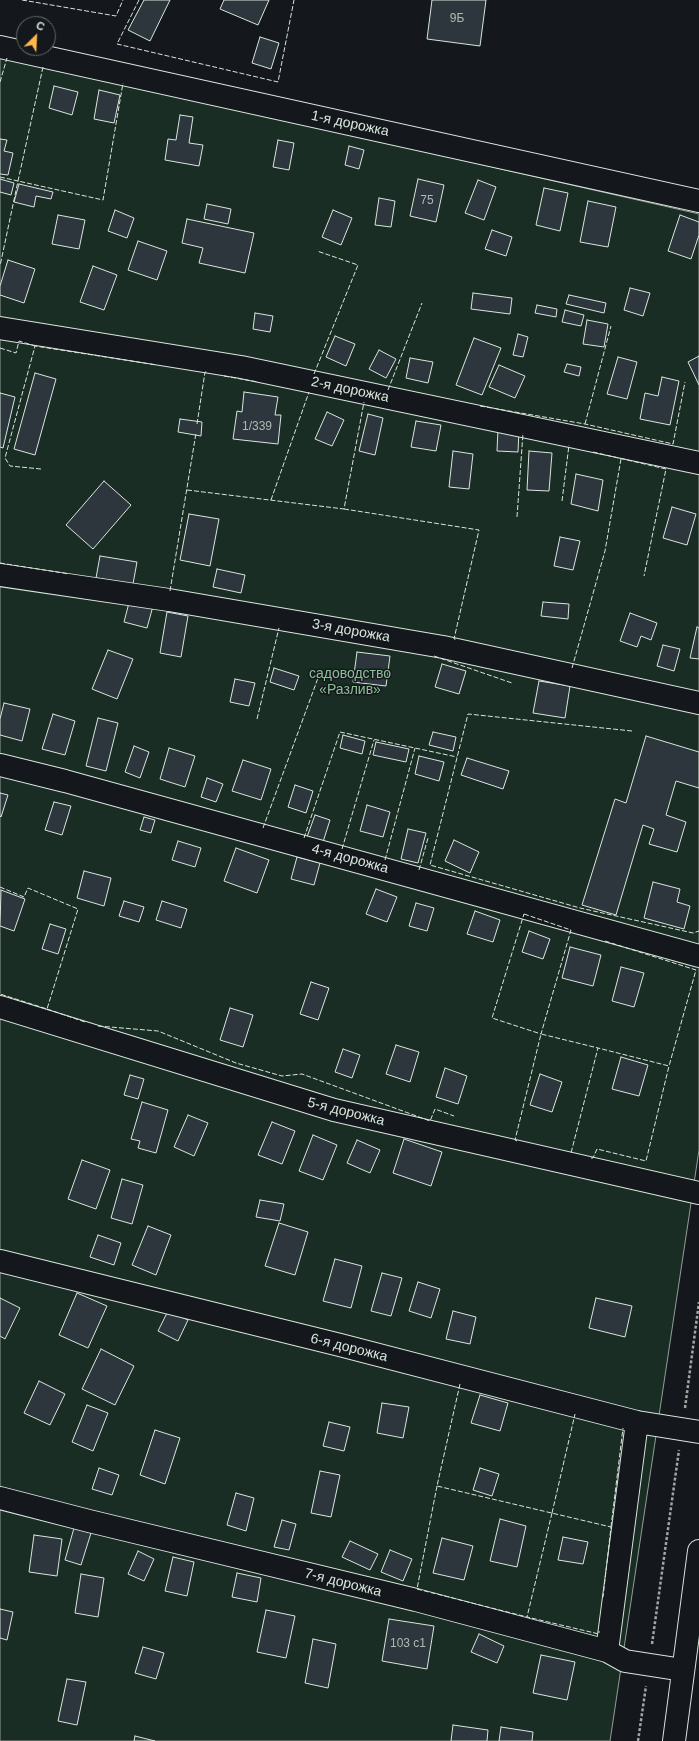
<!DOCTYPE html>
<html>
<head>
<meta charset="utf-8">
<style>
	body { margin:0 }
	#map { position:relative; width:699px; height:1741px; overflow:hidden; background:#14181c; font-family:Arial,sans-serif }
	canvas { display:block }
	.north { position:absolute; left:16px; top:16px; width:40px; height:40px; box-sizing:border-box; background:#14181c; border:1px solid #626a69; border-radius:50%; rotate:24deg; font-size:11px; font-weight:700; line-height:16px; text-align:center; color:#d8e6dc }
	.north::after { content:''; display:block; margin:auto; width:14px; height:18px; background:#ffb74d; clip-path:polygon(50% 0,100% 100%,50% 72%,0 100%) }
</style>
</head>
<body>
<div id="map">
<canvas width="699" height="1741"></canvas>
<div class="north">С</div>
</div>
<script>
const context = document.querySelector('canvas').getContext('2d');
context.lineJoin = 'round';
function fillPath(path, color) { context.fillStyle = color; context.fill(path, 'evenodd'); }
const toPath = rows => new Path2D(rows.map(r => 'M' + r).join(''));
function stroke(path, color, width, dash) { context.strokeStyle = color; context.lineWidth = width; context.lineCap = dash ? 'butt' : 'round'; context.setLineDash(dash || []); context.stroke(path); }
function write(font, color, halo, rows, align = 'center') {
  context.font = font + ' Arial,sans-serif'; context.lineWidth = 3; context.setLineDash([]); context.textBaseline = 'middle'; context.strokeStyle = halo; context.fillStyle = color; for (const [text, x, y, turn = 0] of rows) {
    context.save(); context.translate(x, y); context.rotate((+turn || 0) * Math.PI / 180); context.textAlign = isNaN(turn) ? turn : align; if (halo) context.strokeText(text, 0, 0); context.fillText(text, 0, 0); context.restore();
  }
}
const green = toPath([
	[0,56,124,83,699,214,699,1150,610,1741,0,1741,0,56]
]);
fillPath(green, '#1a2d24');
stroke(green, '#939e99', 1);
const building = toPath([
	[144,0,170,0,150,41,128,30,144,0],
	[224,0,269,0,258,25,220,9,224,0],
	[432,0,486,0,480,46,427,39,432,0],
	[260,37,279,43,271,69,252,63,260,37],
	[54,86,78,92,72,115,49,108,54,86],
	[99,90,120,95,114,123,94,119,99,90],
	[180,115,193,117,189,143,203,145,199,166,165,160,168,139,176,140,180,115],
	[0,139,7,140,4,151,13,153,8,175,0,174,0,139],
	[278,140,294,143,289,170,273,167,278,140],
	[349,146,364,150,359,169,345,165,349,146],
	[0,179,14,183,11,195,0,192,0,179],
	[418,179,444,185,436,222,410,216,418,179],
	[478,180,496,187,484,220,465,213,478,180],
	[19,184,53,192,51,199,36,196,34,207,14,202,19,184],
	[544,188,568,193,560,231,536,225,544,188],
	[379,198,395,201,391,227,375,225,379,198],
	[588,201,616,207,608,247,580,242,588,201],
	[207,204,231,209,228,224,204,219,207,204],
	[115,210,134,218,127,238,108,231,115,210],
	[333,210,352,218,341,245,322,237,333,210],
	[58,215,85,220,79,249,52,244,58,215],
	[680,215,699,222,699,235,691,259,668,251,680,215],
	[187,219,254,233,245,273,199,263,203,248,182,243,187,219],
	[492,230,512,237,506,256,485,249,492,230],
	[138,241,167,251,157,280,128,270,138,241],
	[8,260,35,269,24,303,0,295,0,286,8,260],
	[93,266,117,275,104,310,80,302,93,266],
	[630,288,650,293,643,316,624,310,630,288],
	[473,293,512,298,510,314,471,309,473,293],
	[569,295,606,303,604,313,566,304,569,295],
	[537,305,557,309,556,317,535,313,537,305],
	[565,310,584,315,581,326,562,322,565,310],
	[255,313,273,316,270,332,253,329,255,313],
	[587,320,608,324,604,347,583,344,587,320],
	[518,334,528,337,523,357,513,355,518,334],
	[335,336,355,344,346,366,326,357,335,336],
	[474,338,501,348,482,395,456,385,474,338],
	[379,350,396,359,386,378,369,369,379,350],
	[699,356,699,385,688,362,699,356],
	[618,357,637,362,627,399,607,394,618,357],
	[410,358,433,362,428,383,406,378,410,358],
	[567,364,581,367,579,376,564,372,567,364],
	[499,365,525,376,515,398,489,387,499,365],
	[35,373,56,379,35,455,14,449,35,373],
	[662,377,679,381,670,425,640,419,645,393,658,396,662,377],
	[244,392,278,397,275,415,281,415,278,444,233,439,237,411,242,412,244,392],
	[0,393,15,397,3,448,0,447,0,393],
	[327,412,344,420,332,446,315,439,327,412],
	[368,414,383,418,375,455,359,451,368,414],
	[180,419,202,422,201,436,178,432,180,419],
	[416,421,441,425,436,451,411,447,416,421],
	[498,429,519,430,518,452,497,451,498,429],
	[453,451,473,454,469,489,449,487,453,451],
	[529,451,552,453,549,491,527,490,529,451],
	[576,474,603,480,598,511,571,504,576,474],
	[104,481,131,505,93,549,66,525,104,481],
	[672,507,696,514,687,545,663,538,672,507],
	[189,514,219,519,210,566,180,560,189,514],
	[560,537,580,541,573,570,554,566,560,537],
	[100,556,137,562,133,584,96,578,100,556],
	[217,569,245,575,241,593,213,587,217,569],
	[130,599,153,606,147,628,124,622,130,599],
	[543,602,569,604,568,619,541,616,543,602],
	[167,612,188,616,181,657,160,653,167,612],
	[630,613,657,623,651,640,641,636,637,647,620,641,630,613],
	[697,627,699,628,699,659,690,658,697,627],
	[663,645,680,649,674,671,657,666,663,645],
	[108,650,133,659,117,699,92,689,108,650],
	[357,652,390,656,386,686,353,682,357,652],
	[442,664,466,671,459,694,435,687,442,664],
	[274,668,299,676,294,690,270,682,274,668],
	[235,679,255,683,249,706,230,702,235,679],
	[539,681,570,686,565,718,533,713,539,681],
	[4,703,30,709,22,741,0,735,0,719,4,703],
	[53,714,75,721,65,755,42,749,53,714],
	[98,718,118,723,106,771,86,766,98,718],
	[433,732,456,737,453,751,429,745,433,732],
	[343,735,365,741,362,754,340,748,343,735],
	[646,736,699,752,699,788,676,781,666,815,686,822,677,852,649,844,654,829,643,825,616,915,582,905,615,799,626,803,646,736],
	[376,742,409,749,406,762,373,755,376,742],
	[134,746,149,752,140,778,125,772,134,746],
	[169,748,195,756,185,787,160,779,169,748],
	[419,756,444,762,439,781,415,774,419,756],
	[467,758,509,771,503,789,461,775,467,758],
	[243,760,271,769,261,800,232,791,243,760],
	[207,778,223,784,216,802,201,797,207,778],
	[295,785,313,791,306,813,288,807,295,785],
	[0,793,8,795,1,817,0,816,0,793],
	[54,802,71,806,62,835,45,830,54,802],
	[367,805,390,812,383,837,360,831,367,805],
	[315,815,330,820,323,842,307,837,315,815],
	[144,817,155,820,151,833,140,830,144,817],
	[408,829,426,833,418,863,401,859,408,829],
	[454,840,479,852,470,873,445,861,454,840],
	[178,841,201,848,195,867,172,860,178,841],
	[236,848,269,860,257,893,224,881,236,848],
	[297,857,320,863,314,885,291,879,297,857],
	[84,871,111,878,104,906,77,898,84,871],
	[653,882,680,889,677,902,690,906,684,929,644,918,653,882],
	[376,889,397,897,387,922,366,914,376,889],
	[1,890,25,899,14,931,0,926,1,890],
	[124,901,144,907,139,922,119,916,124,901],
	[162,901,187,909,181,928,156,920,162,901],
	[416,903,434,908,427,931,409,926,416,903],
	[475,911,500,920,493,942,467,934,475,911],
	[50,924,66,929,58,954,42,949,50,924],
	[529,931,550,939,543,959,522,952,529,931],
	[570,947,601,955,593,986,562,978,570,947],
	[621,967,644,973,634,1007,612,1001,621,967],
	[311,982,329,988,318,1020,300,1014,311,982],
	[230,1008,253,1015,243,1047,220,1040,230,1008],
	[396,1045,419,1052,410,1082,386,1074,396,1045],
	[343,1049,360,1055,352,1078,335,1072,343,1049],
	[621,1057,648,1065,639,1096,612,1089,621,1057],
	[445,1068,467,1076,458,1104,436,1097,445,1068],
	[540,1074,562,1082,552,1112,530,1105,540,1074],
	[130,1075,144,1079,138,1099,124,1095,130,1075],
	[142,1102,168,1110,156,1153,138,1148,140,1141,131,1139,142,1102],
	[188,1115,208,1123,194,1156,174,1147,188,1115],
	[272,1122,295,1131,282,1164,258,1155,272,1122],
	[313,1135,337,1145,323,1180,299,1171,313,1135],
	[404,1139,442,1152,431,1186,393,1173,404,1139],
	[357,1140,380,1150,370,1173,347,1163,357,1140],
	[82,1160,110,1170,96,1209,68,1199,82,1160],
	[122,1179,143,1185,132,1224,111,1218,122,1179],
	[260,1200,284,1204,280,1221,256,1217,260,1200],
	[279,1223,308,1232,295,1275,265,1266,279,1223],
	[148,1226,171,1235,156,1275,132,1265,148,1226],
	[98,1235,121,1243,114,1265,90,1257,98,1235],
	[335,1259,362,1266,351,1308,323,1301,335,1259],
	[382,1273,402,1278,391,1316,371,1311,382,1273],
	[418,1282,440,1289,431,1318,409,1311,418,1282],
	[77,1293,107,1306,88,1348,59,1335,77,1293],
	[0,1298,20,1308,5,1339,0,1336,0,1298],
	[596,1298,632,1306,625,1337,589,1328,596,1298],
	[168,1311,188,1320,178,1341,158,1331,168,1311],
	[453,1311,476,1317,470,1344,446,1339,453,1311],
	[101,1349,134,1366,115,1405,82,1389,101,1349],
	[39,1381,65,1394,50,1425,24,1413,39,1381],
	[480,1395,508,1403,500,1431,471,1423,480,1395],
	[382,1403,409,1407,403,1438,377,1433,382,1403],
	[87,1405,108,1413,93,1451,72,1442,87,1405],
	[329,1422,350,1427,344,1451,323,1446,329,1422],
	[155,1430,180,1438,165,1484,140,1475,155,1430],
	[99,1468,119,1475,112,1495,92,1489,99,1468],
	[480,1468,499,1474,492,1496,473,1490,480,1468],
	[320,1471,340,1475,331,1517,311,1513,320,1471],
	[236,1493,254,1498,246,1531,227,1525,236,1493],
	[500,1519,526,1526,517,1567,490,1561,500,1519],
	[282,1520,296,1524,289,1550,274,1547,282,1520],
	[74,1528,91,1533,81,1565,65,1560,74,1528],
	[34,1535,62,1539,57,1576,29,1572,34,1535],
	[563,1537,588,1542,583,1564,558,1560,563,1537],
	[442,1538,473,1546,464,1580,433,1573,442,1538],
	[350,1541,378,1554,370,1570,342,1557,350,1541],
	[390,1550,412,1559,403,1581,381,1572,390,1550],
	[138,1551,154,1559,144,1581,128,1574,138,1551],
	[173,1557,194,1562,187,1596,165,1591,173,1557],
	[237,1573,261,1578,257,1602,232,1597,237,1573],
	[81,1574,104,1578,98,1617,75,1613,81,1574],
	[0,1609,13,1612,7,1640,0,1638,0,1609],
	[266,1610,295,1616,286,1658,257,1652,266,1610],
	[389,1619,434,1626,427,1669,382,1661,389,1619],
	[479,1634,504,1646,497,1663,471,1652,479,1634],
	[313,1639,336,1644,328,1688,305,1683,313,1639],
	[143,1647,164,1653,156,1679,135,1673,143,1647],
	[541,1655,575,1662,567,1700,533,1693,541,1655],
	[67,1679,86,1682,77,1725,58,1721,67,1679],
	[453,1725,488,1730,487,1741,451,1741,453,1725],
	[501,1727,533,1732,532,1741,499,1741,501,1727],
	[135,1736,155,1741,134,1741,135,1736]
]);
fillPath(building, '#2c363c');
stroke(building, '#d8e6dc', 1);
const minor = toPath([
	[0,47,699,201],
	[0,328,241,367,699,463],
	[0,575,169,600,443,647,699,703],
	[0,765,65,781,699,956],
	[0,1007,334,1110,699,1193],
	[0,1261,340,1345,637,1422,699,1432],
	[0,1498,89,1521,416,1600,607,1651,625,1661,683,1670],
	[607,1651,637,1422],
	[674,1741,699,1551]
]);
stroke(minor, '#d8e6dc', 24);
stroke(toPath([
	[685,1408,699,1302],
	[652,1644,679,1450],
	[638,1741,646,1686]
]), '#9da8a2', 2.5, [3, 2]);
stroke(minor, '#14181c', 22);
stroke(toPath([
	[22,0,116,16,123,0],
	[139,0,117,44,278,82,294,0],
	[43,67,18,181,103,200,123,83],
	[0,82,7,58],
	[0,177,18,181,0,266],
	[0,348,16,353,19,341,35,346],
	[314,374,358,265,317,251],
	[224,376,258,382],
	[388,390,422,303],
	[480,406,585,424,673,444,685,382],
	[197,424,205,372,207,372],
	[585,424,611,326],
	[593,452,666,469,644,576],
	[41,469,10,466,5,458,35,346,157,365],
	[187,490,344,509,364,402],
	[271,500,309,392],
	[562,501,569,445],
	[344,509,479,530,454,639,457,639],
	[517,517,523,433],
	[0,563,69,574],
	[170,591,196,433],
	[434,656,512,683],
	[572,668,605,551,621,459],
	[257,719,279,628],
	[632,731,468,714,430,865,580,908,693,933,699,931],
	[263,828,318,678],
	[304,838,340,732,457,757],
	[342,849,374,740],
	[385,860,415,748],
	[419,870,428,838],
	[0,887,24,897,28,888,78,909,47,1009,0,994],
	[524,914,571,930,541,1034,492,1018,524,914],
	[605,941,696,970,669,1066],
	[47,1009,85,1022],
	[98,1026,158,1031,236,1063,282,1076,302,1074,430,1121,435,1109,454,1116],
	[517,1141,515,1140,541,1034,598,1048,571,1153],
	[591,1158,593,1158,597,1149,646,1161,669,1066,598,1048],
	[460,1384,437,1486,611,1527,603,1597],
	[437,1486,417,1589,527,1617],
	[552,1513,527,1617,599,1634,599,1631],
	[552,1513,575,1414],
	[611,1527,623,1428]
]), '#d8e6dc', 1, [5, 2]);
write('12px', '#adbab4', null, [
	["9Б",457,19],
	["75",427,201],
	["1/339",257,427],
	["103 с1",408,1644]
]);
write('14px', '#d8e6dc', '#14181c', [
	["1-я дорожка",350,124,12],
	["2-я дорожка",350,390,12],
	["3-я дорожка",351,631,10],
	["4-я дорожка",350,859,15],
	["5-я дорожка",346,1112,14],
	["6-я дорожка",349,1348,14],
	["7-я дорожка",343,1583,14]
]);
write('14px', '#8ac095', '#14181c', [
	["садоводство",350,674],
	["«Разлив»",350,690]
]);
</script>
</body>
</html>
